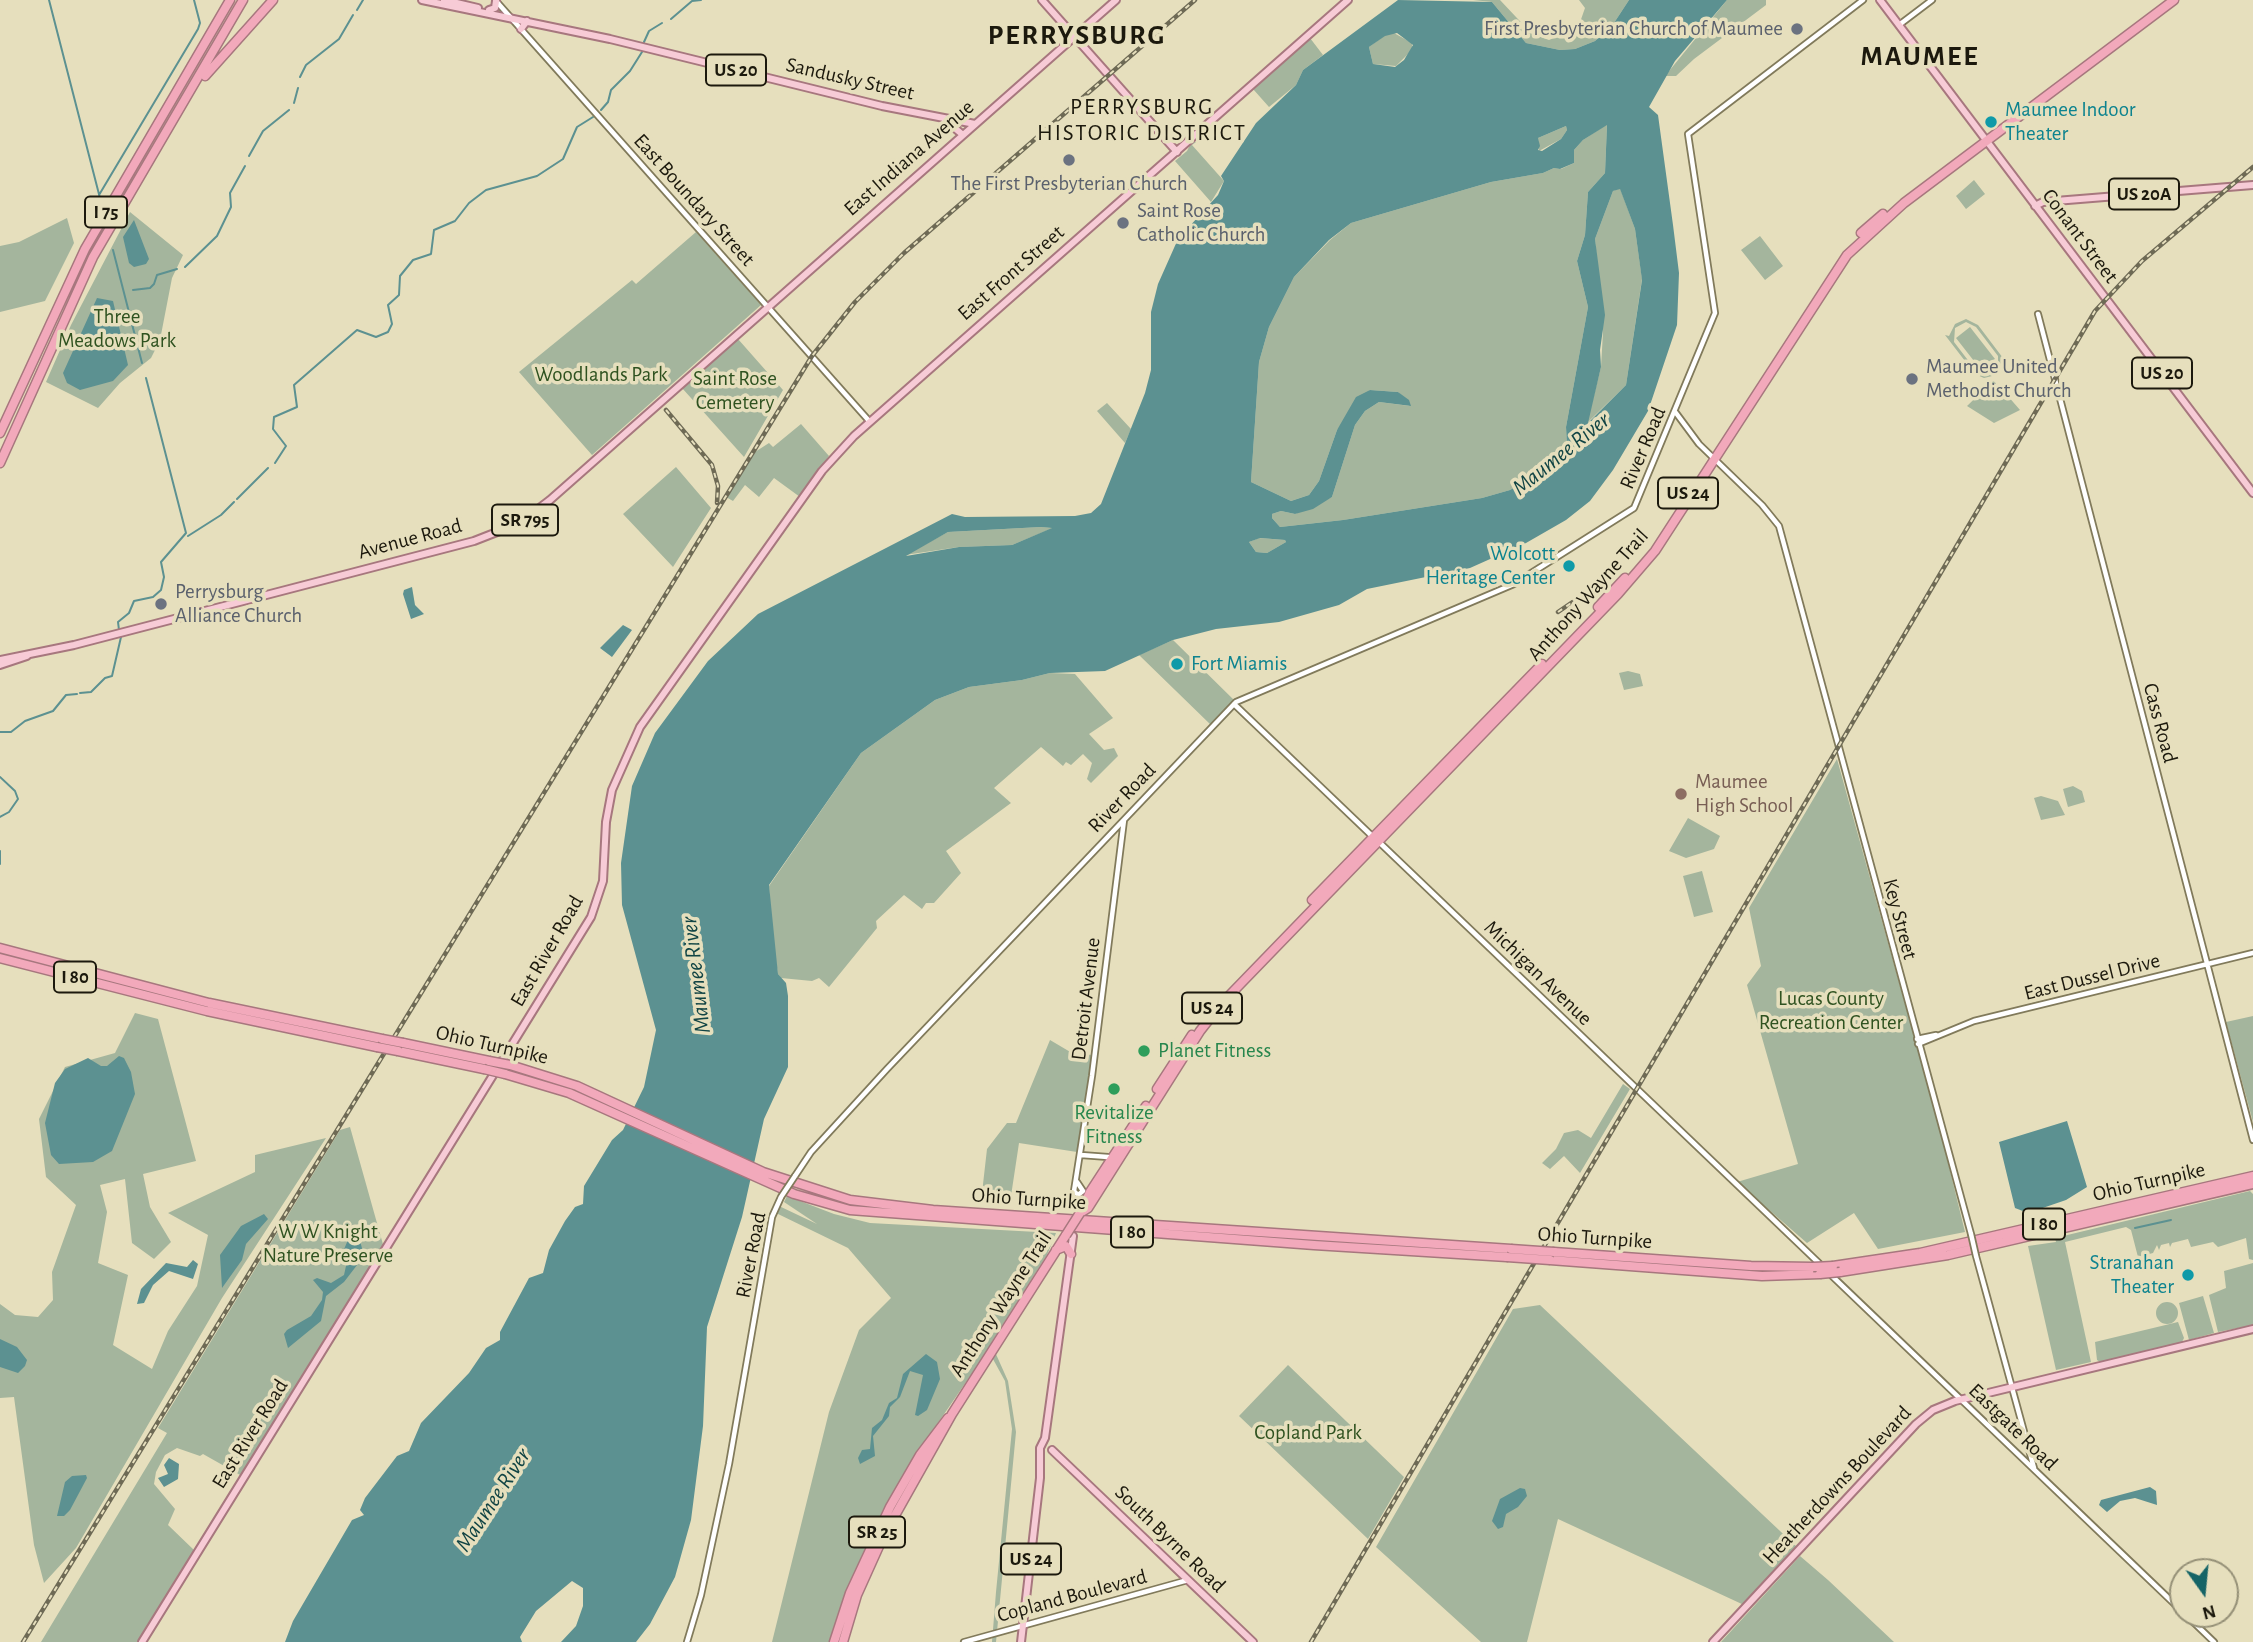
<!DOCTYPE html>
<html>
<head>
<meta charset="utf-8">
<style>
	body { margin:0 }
	#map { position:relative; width:2253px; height:1642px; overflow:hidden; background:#e6dfbd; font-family:"Alegreya Sans",sans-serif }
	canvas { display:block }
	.north { position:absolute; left:2169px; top:1558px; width:70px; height:70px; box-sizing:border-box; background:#e6dfbd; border:2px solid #959077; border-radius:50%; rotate:165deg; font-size:19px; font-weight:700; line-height:28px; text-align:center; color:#1c190d }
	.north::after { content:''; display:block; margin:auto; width:24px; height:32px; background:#156467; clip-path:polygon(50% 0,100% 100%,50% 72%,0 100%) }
</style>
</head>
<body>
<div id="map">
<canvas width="2253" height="1642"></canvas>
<div class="north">N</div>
</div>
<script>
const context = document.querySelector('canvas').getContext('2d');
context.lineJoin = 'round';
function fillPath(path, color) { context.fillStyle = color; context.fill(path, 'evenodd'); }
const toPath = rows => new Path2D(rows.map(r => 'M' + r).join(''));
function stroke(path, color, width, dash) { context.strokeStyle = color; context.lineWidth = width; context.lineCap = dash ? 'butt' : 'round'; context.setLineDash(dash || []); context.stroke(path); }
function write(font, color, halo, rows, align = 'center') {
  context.font = font + ' "Alegreya Sans",sans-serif'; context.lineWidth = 7; context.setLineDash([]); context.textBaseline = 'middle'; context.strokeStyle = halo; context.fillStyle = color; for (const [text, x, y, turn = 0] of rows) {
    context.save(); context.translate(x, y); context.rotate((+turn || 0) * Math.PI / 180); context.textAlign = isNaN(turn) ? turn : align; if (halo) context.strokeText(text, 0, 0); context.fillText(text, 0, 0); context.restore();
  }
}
fillPath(toPath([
	[1473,0,1500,0,1532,34,1549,40,1578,28,1585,8,1579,0,1629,0,1612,26,1595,41,1575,49,1560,50,1526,43,1492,2],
	[1727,0,1766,0,1766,5,1694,59,1676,76,1665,76],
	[1394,33,1412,43,1412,50,1396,66,1373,64,1369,47,1385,35],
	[1310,38,1323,55,1303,70,1296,85,1269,107,1253,89],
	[1607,124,1605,173,1588,192,1585,235,1577,261,1588,307,1566,427,1567,446,1541,472,1510,490,1482,498,1343,520,1280,527,1272,518,1272,514,1281,511,1295,514,1332,497,1355,425,1365,411,1379,402,1410,406,1398,392,1370,390,1337,430,1319,481,1309,495,1291,501,1251,482,1259,362,1269,327,1294,277,1330,240,1351,223,1491,182,1543,173,1554,168,1561,169,1574,163,1574,150,1583,140],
	[1566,126,1567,130,1561,139,1539,151,1538,138],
	[1192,141,1196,142,1192,145,1224,181,1211,202,1175,161,1187,151],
	[1974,180,1985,194,1966,209,1956,196],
	[1620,188,1635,229,1642,279,1626,385,1587,423,1601,367,1603,332,1595,239,1613,191],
	[130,212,183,255,172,278,160,340,151,358,120,383,98,408,46,382,71,325],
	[67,218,74,243,45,301,0,312,0,246,19,242],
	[696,232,761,305,592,455,519,372,632,280,636,284],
	[1760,236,1783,266,1765,280,1741,250],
	[1966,319,1978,325,2006,362,2002,362,1992,376,1984,378,1975,374,1945,335,1949,336,1955,324],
	[1966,322,1976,327,1998,356,1998,365,1991,373,1977,372,1954,342,1955,328],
	[1970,327,1995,359,1981,370,1956,338],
	[738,339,783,390,744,457,682,388],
	[1994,380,2020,410,1994,423,1967,406],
	[1107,403,1131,429,1125,443,1097,411],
	[801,424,829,456,800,497,774,478,759,497,745,485,733,501,726,497,755,452,769,443,773,447],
	[676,467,711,508,673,567,623,514],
	[1041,527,1053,528,1012,545,959,547,905,555,948,532],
	[1259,538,1285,540,1286,542,1267,553,1256,552,1249,542],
	[1173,640,1236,702,1212,726,1139,655],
	[1628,671,1640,674,1643,686,1624,690,1619,673],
	[1050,673,1075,674,1113,718,1089,734,1104,750,1114,748,1118,756,1091,783,1087,779,1092,763,1083,754,1071,765,1066,762,1063,766,1041,747,994,788,1011,803,946,851,961,873,934,903,926,903,922,909,904,895,876,921,877,928,829,987,819,978,812,981,781,978,778,974,772,935,769,886,861,753,935,700,969,687,1022,680],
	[1837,759,1941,1134,1965,1232,1878,1249,1854,1213,1807,1243,1737,1182,1798,1164,1747,985,1761,966,1749,908],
	[2073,786,2082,791,2085,802,2068,807,2063,789],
	[2041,796,2058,801,2065,815,2041,820,2034,798],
	[1688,818,1720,836,1714,849,1686,858,1669,851],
	[1702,871,1713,912,1694,917,1683,876],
	[135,1013,158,1019,196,1161,143,1174,150,1207,171,1242,154,1259,132,1243,125,1179,100,1185,107,1212,98,1263,128,1275,113,1345,152,1369,168,1331,197,1286,208,1235,168,1213,255,1172,255,1155,326,1138,222,1298,76,1548,44,1583,34,1545,14,1397,0,1398,0,1304,15,1315,38,1317,53,1300,52,1272,76,1205,46,1177,39,1119,65,1067,115,1053],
	[2253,1016,2253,1122,2226,1022],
	[1050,1040,1072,1053,1092,1055,1077,1152,1019,1143,1011,1196,982,1193,987,1149,1007,1123,1016,1123],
	[1623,1084,1630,1089,1580,1173,1564,1156,1550,1169,1542,1163,1556,1149,1564,1133,1578,1130,1591,1138],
	[350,1127,384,1248,242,1476,203,1454,200,1456,177,1448,165,1455,156,1472,154,1484,175,1509,168,1525,195,1551,139,1642,41,1642,167,1433,158,1428,340,1130],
	[2250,1191,2253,1194,2253,1260,2249,1259,2246,1238,2218,1247,2213,1242,2191,1247,2188,1239,2172,1243,2170,1247,2169,1243,2161,1245,2159,1250,2157,1245,2153,1253,2138,1257,2131,1230,2126,1227,2065,1242,2091,1362,2056,1370,2028,1246,2056,1242,2055,1238],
	[787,1196,834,1214,870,1223,1056,1233,1047,1255,991,1343,1008,1381,1016,1432,996,1642,992,1642,996,1592,1012,1429,1005,1381,988,1350,916,1455,875,1529,830,1642,772,1642,829,1412,859,1330,891,1298,848,1248,776,1213,779,1206,817,1224,784,1202],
	[2253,1263,2253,1325,2218,1332,2209,1295,2226,1288,2224,1271],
	[2203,1296,2214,1333,2189,1340,2179,1303],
	'2156 1313a11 11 0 1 1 22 0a11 11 0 1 1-22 0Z',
	[1540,1305,1797,1547,1744,1605,1558,1519,1527,1642,1481,1642,1376,1547,1513,1309],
	[2178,1322,2184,1338,2182,1342,2100,1362,2097,1360,2095,1342],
	[1288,1365,1404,1477,1368,1539,1239,1416],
	[1800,1556,1828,1580,1894,1642,1721,1642]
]), '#a4b59d');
fillPath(toPath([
	[1398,0,1492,2,1526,43,1560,50,1575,49,1595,41,1612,26,1629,0,1727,0,1675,61,1649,107,1658,115,1673,225,1679,273,1677,325,1648,411,1613,470,1590,501,1566,520,1526,543,1470,568,1367,589,1339,605,1279,622,1216,629,1173,640,1105,671,1050,673,1022,680,969,687,935,700,861,753,769,885,778,974,786,983,788,996,788,1067,764,1119,742,1217,707,1327,703,1426,691,1520,675,1577,650,1624,636,1642,561,1642,576,1626,583,1606,583,1588,572,1581,536,1611,520,1637,522,1642,285,1642,293,1621,352,1520,364,1515,360,1510,365,1498,397,1456,409,1451,421,1423,469,1373,486,1348,500,1340,500,1332,529,1278,543,1273,549,1250,565,1221,575,1207,583,1204,584,1186,612,1140,623,1130,644,1087,656,1030,622,905,621,863,632,786,655,733,708,661,758,614,952,514,965,517,1075,516,1091,513,1101,504,1145,393,1151,370,1151,312,1158,284,1178,239,1218,195,1224,181,1221,176,1256,123,1296,85,1303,70],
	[1397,33,1413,45,1404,60,1395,67,1373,64,1369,47,1385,36],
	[1607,125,1605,173,1588,192,1585,235,1577,261,1588,307,1566,427,1567,446,1541,472,1510,490,1482,498,1343,520,1280,527,1272,518,1272,514,1281,511,1295,514,1313,509,1332,497,1355,425,1365,411,1379,402,1411,406,1409,400,1398,392,1370,390,1356,397,1337,430,1319,481,1309,495,1291,501,1251,482,1259,362,1269,327,1294,277,1329,240,1351,223,1491,182,1543,173,1554,168,1560,169,1574,163,1574,150,1583,140],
	[1566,126,1567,130,1561,139,1542,151,1538,150,1540,146,1538,138],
	[1620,189,1635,229,1642,280,1626,385,1588,423,1601,367,1600,350,1605,315,1595,239,1613,191],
	[1041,527,1052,528,1012,545,959,547,906,556,948,532],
	[1260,538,1285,540,1286,542,1267,553,1256,552,1249,542],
	[134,220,149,259,146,264,134,267,129,263,123,237],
	[97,298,113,301,128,365,113,381,80,390,67,383,63,373],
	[412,587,415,605,424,614,411,619,403,594,404,590],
	[623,625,632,630,612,657,600,648],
	[119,1056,124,1058,131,1072,135,1094,112,1151,93,1162,59,1164,51,1155,45,1123,55,1083,65,1069,88,1058,101,1066,107,1066],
	[2067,1121,2087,1187,2066,1200,2028,1213,2015,1208,1999,1142],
	[264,1214,268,1219,246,1244,242,1260,222,1288,220,1255,241,1226],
	[353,1228,358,1233,364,1256,344,1282,326,1296,321,1321,288,1348,284,1334,287,1330,311,1316,322,1300,323,1292,313,1280,317,1278,331,1283,344,1275,346,1266,342,1254],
	[193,1260,198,1264,193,1279,169,1271,153,1285,144,1303,137,1304,141,1289,166,1263,187,1267],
	[0,1339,17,1347,27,1360,25,1366,18,1373,0,1367],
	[926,1354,937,1362,940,1379,927,1410,918,1416,915,1415,923,1375,910,1371,900,1397,890,1407,889,1416,873,1436,875,1456,860,1464,858,1458,862,1450,870,1449,872,1428,882,1420,889,1403,897,1398,903,1374],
	[169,1458,179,1464,178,1479,164,1487,158,1478,168,1474,164,1465],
	[86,1475,87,1478,70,1510,64,1516,57,1516,65,1482,72,1476],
	[2150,1487,2156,1491,2157,1505,2135,1498,2120,1501,2107,1512,2099,1505,2101,1500],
	[1520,1488,1525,1489,1527,1496,1518,1507,1506,1514,1503,1527,1498,1529,1492,1521,1500,1499]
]), '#5c9191');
stroke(toPath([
	[49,0,101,202],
	[357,10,363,0],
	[671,19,692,1,701,0],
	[644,42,649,31,662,23],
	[300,77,306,65,339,39,353,15],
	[294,103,298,88],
	[601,110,608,102,611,90,630,71,642,52],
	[249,156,263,131,289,110],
	[99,195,198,29,200,23,194,0],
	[113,250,142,363],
	[185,267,217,236,231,207,230,193,245,166],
	[133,290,150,288,154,284,157,275,177,269],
	[275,463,286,446,273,429,274,417,297,407,294,385,357,330,376,337,388,332,392,324,388,305,399,295,400,276,413,260,431,254,434,230,455,221,469,203,486,190,537,176,563,159,577,127,593,117],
	[237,499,268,468],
	[188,536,221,515,234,502],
	[119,630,118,622,129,613,134,601,153,597,161,590,164,577,161,562,186,533,146,378],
	[80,693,91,692,105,678,112,676,121,637],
	[0,732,11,732,25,721,53,711,66,695,77,694],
	[0,777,15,791,18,799,9,812,0,817],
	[0,851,0,864],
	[2135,1228,2171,1220]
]), '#5c9191', 2);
const minor = toPath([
	[496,1,870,422],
	[1899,25,1932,0],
	[2038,314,2253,1140],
	[1676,413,1699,444,1762,505,1779,526,1971,1234],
	[1234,704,1372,836],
	[1379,842,1823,1267],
	[1917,1039,1936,1035],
	[1918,1044,1974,1021,2253,953],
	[1081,1155,1108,1157],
	[795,1176,811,1152,887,1069,1236,702,1514,584,1634,508,1715,313,1688,134,1863,0],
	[1077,1182,1083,1191,1078,1195,1074,1191,1092,1076,1124,820],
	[1976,1256,2034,1468],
	[1829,1273,2183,1612],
	[2185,1614,2214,1642],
	[687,1642,701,1595,729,1464,772,1217,781,1197],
	[964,1642,1188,1580]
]);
const major = toPath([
	[422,0,610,39,882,106,975,124],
	[444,0,478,8],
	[1042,0,1177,152],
	[1880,0,2253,493],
	[489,10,495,8,496,1],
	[521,29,527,21],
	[945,120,963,135],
	[2035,206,2043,202,2253,185],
	[0,660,74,645,474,541,520,523,550,500,1116,0],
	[0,665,27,656],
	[1052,1450,1253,1642],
	[142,1642,591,917,603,881,606,822,612,790,640,727,822,471,854,436,1348,0],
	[1021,1642,1040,1478,1040,1448,1045,1438,1073,1236],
	[1713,1642,1916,1424,1933,1410,1955,1401,2253,1329]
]);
const highway = toPath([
	[205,76,273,0],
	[1861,233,1883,214],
	[0,433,85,249,230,0],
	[0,463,93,257,243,0],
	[1598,607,1625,578],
	[1312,900,1542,664],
	[0,948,209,1003,382,1039],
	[0,958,207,1011,377,1047],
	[403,1043,489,1061],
	[398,1051,484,1069],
	[510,1065,577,1086,763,1172,850,1200,933,1210,1511,1249],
	[505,1074,569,1093,794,1194,850,1210,1314,1245,1507,1257],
	[1157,1089,1192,1035],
	[1080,1213,1088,1208,1200,1031,1222,1003,1618,594,1655,551,1847,255,1904,203,2174,0],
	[1080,1213,1090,1192,1146,1106],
	[1056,1250,1066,1246,1071,1254],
	[1554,1252,1751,1266,1813,1267],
	[1550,1260,1762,1276,1820,1274],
	[1833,1266,1920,1253,2253,1176],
	[1840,1272,1948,1255,2253,1184],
	[834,1642,850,1593,890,1507,920,1455,948,1418],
	[843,1642,857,1595,884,1535,952,1414,1066,1235]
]);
stroke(minor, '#817a5b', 8);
stroke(major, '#a7777e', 10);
stroke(highway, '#a7777e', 11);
stroke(minor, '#fff', 4.5);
stroke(major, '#f7cbd6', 6);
stroke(highway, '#f2a9bb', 8);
const rail = toPath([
	[666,410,712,465,718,486,717,503],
	[1558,612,1577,599],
	[23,1642,812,356,855,302,904,253,1195,0],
	[1311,1642,2095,311,2142,261,2253,167]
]);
stroke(rail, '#6e6a55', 4.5);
stroke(rail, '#e6dfbd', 2, [5]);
const minorBridge = toPath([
	[781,1197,795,1176],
	[1971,1234,1976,1256]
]);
const highwayBridge = toPath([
	[382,1039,403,1043],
	[377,1047,398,1051],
	[489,1061,510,1065],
	[484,1069,505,1074],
	[1066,1235,1080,1213],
	[1511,1249,1554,1252],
	[1507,1257,1550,1260],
	[1813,1267,1833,1266],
	[1820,1274,1840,1272]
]);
stroke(minorBridge, '#817a5b', 8, []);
stroke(highwayBridge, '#a7777e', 11, []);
stroke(minorBridge, '#fff', 4.5);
stroke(highwayBridge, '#f2a9bb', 8);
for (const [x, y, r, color] of [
	[1797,29,7,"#6b7280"],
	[1991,122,7,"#0f9aa8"],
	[1069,160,7,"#6b7280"],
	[1123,223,7,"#6b7280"],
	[1912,379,7,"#6b7280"],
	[1569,566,7,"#0f9aa8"],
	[161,604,7,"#6b7280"],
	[1177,664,7,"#0f9aa8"],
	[1681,794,7,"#8d6e63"],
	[1144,1051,7,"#2e9e5b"],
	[1114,1089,7,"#2e9e5b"],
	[2188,1275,7,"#0f9aa8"]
]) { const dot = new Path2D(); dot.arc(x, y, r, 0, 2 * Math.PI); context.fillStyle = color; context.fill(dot); stroke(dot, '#e6dfbd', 2.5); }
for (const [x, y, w] of [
	[736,70,60],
	[2144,194,70],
	[106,212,42],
	[2162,373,60],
	[1688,493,60],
	[525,520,66],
	[75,977,42],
	[1212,1008,60],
	[2044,1224,42],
	[1132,1232,42],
	[877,1532,56],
	[1031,1559,60]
]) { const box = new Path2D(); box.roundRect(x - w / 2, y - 15.5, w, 31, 5); context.fillStyle = '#e6dfbd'; context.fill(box); stroke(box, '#1c190d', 2); }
write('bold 19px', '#1c190d', null, [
	["US 20",736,70],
	["US 20A",2144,194],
	["I 75",106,212],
	["US 20",2162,373],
	["US 24",1688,493],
	["SR 795",525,520],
	["I 80",75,977],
	["US 24",1212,1008],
	["I 80",2044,1224],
	["I 80",1132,1232],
	["SR 25",877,1532],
	["US 24",1031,1559]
]);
write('21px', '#5b616d', '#e6dfbd', [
	["First Presbyterian Church of Maumee",1783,29,"right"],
	["The First Presbyterian Church",1069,184,"center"],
	["Saint Rose",1137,211],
	["Catholic Church",1137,235],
	["Maumee United",1926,367],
	["Methodist Church",1926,391],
	["Perrysburg",175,592],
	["Alliance Church",175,616]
], 'left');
write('21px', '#1c190d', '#e6dfbd', [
	["Sandusky Street",850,79,13],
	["East Indiana Avenue",909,158,-41],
	["East Boundary Street",694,200,48],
	["Conant Street",2080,236,53],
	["East Front Street",1011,273,-41],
	["River Road",1643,448,-67],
	["Avenue Road",410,539,-15],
	["Anthony Wayne Trail",1588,595,-48],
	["Cass Road",2160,723,75],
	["River Road",1122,798,-46],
	["Key Street",1900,919,75],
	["East River Road",547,951,-60],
	["Michigan Avenue",1538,973,44],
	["East Dussel Drive",2092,977,-14],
	["Detroit Avenue",1086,999,-83],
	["Ohio Turnpike",492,1045,13],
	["Ohio Turnpike",2149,1182,-13],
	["Ohio Turnpike",1029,1199,4],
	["Ohio Turnpike",1595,1238,4],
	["River Road",751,1255,-79],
	["Anthony Wayne Trail",1001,1304,-57],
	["Eastgate Road",2013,1427,44],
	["East River Road",250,1434,-58],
	["Heatherdowns Boulevard",1837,1485,-47],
	["South Byrne Road",1170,1539,44],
	["Copland Boulevard",1072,1596,-15]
]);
write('21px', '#0d838f', '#e6dfbd', [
	["Maumee Indoor",2005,110],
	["Theater",2005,134],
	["Wolcott",1555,554,"right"],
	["Heritage Center",1555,578,"right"],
	["Fort Miamis",1191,664],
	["Stranahan",2174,1263,"right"],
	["Theater",2174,1287,"right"]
], 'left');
write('21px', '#2f5220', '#e6dfbd', [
	["Three",117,317],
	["Meadows Park",117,341],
	["Woodlands Park",601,375],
	["Saint Rose",735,379],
	["Cemetery",735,403],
	["Lucas County",1831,999],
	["Recreation Center",1831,1023],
	["W W Knight",328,1232],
	["Nature Preserve",328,1256],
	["Copland Park",1308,1433]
]);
write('21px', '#785e54', '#e6dfbd', [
	["Maumee",1695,782],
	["High School",1695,806]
], 'left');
write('21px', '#27864d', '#e6dfbd', [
	["Planet Fitness",1158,1051],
	["Revitalize",1114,1113,"center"],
	["Fitness",1114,1137,"center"]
], 'left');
context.letterSpacing = '2px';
write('23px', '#1c190d', '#e6dfbd', [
	["PERRYSBURG",1142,107],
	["HISTORIC DISTRICT",1142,133]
]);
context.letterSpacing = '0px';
write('italic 23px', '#144', '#e6dfbd', [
	["Maumee River",1561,454,-39],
	["Maumee River",696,975,-97],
	["Maumee River",493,1500,-57]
]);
context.letterSpacing = '2px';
write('bold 28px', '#1c190d', '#e6dfbd', [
	["PERRYSBURG",1077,36],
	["MAUMEE",1920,57]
]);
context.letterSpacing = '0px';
</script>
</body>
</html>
